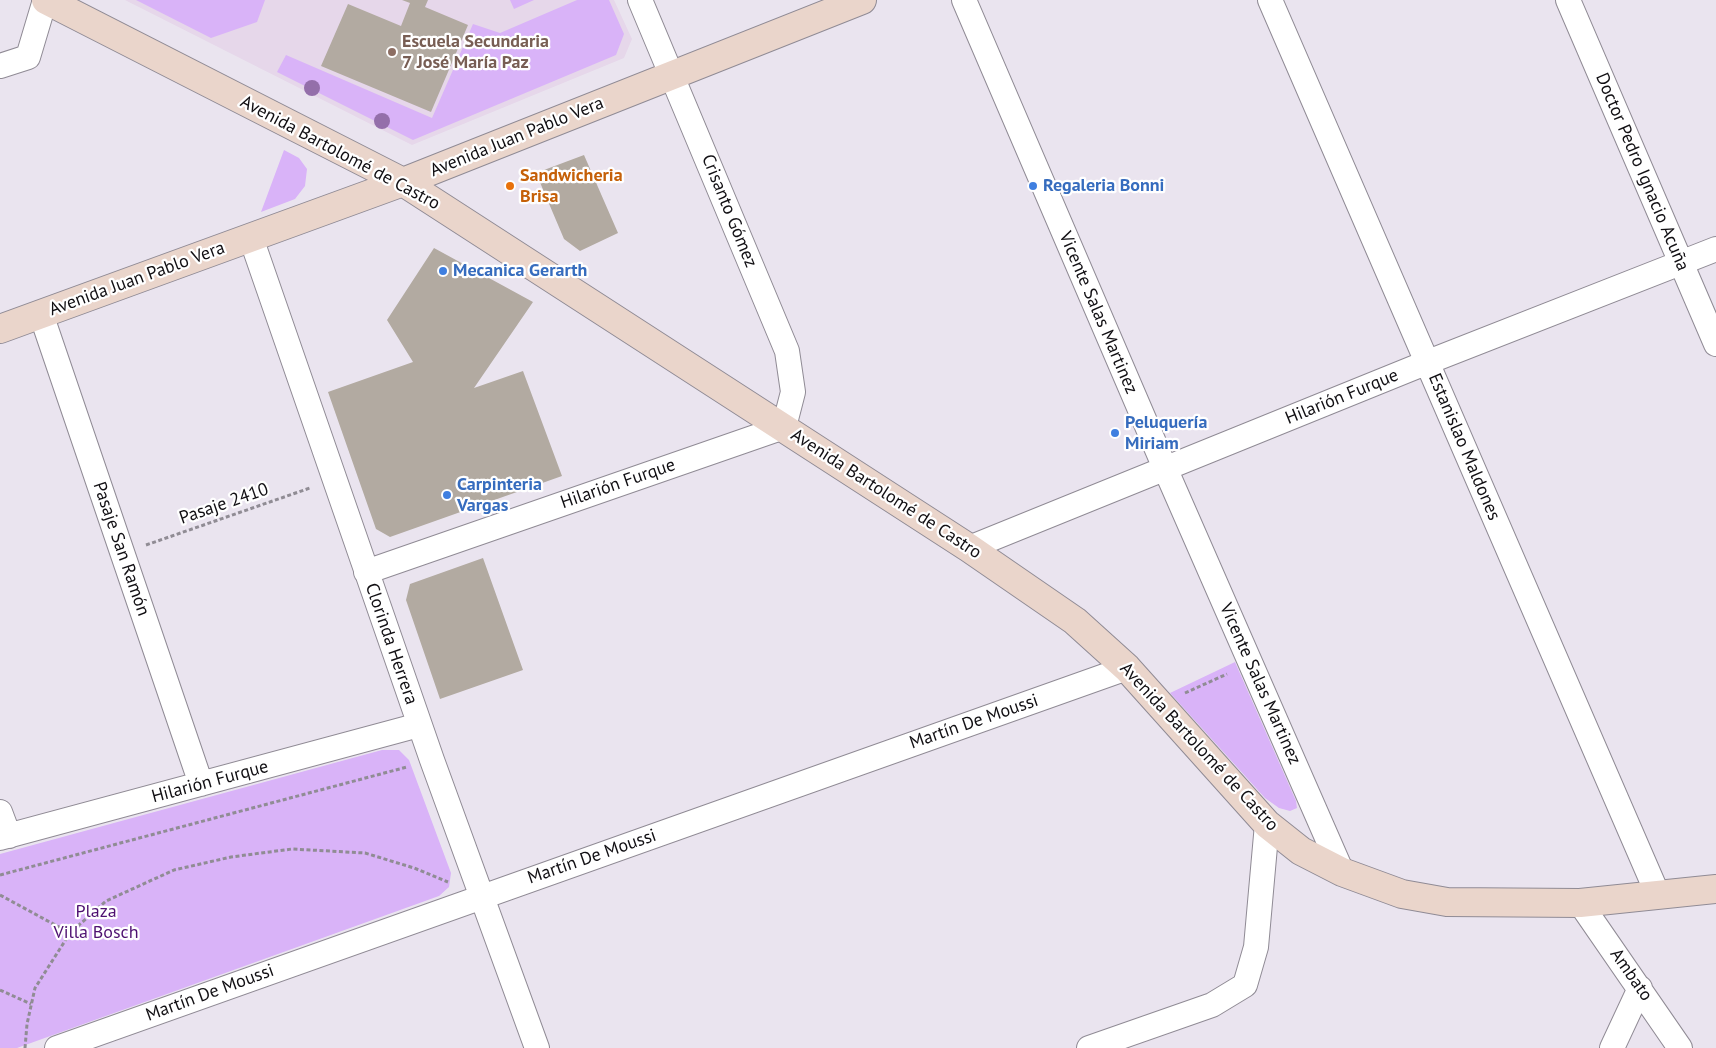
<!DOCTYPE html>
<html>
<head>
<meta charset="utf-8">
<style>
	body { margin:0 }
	canvas { display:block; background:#eae4ef }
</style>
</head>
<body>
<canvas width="1716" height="1048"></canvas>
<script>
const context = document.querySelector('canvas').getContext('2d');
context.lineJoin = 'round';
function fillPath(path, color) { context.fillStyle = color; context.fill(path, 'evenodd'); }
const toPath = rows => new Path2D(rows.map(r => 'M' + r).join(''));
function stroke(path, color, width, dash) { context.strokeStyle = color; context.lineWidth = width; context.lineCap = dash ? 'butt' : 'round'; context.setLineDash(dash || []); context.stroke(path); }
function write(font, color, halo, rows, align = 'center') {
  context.font = font + ' "PT Sans",sans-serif'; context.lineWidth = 4.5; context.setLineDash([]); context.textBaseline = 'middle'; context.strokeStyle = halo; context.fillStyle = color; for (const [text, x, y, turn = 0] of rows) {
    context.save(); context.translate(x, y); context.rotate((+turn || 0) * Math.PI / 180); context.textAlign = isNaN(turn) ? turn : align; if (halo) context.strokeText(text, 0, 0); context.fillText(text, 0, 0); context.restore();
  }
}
fillPath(toPath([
	[125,0,614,0,632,39,624,58,412,145]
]), '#e6d7ea');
fillPath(toPath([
	[136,0,265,0,257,22,211,38],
	[510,0,534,0,514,9],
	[577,0,609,0,624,34,616,55,413,140,277,72,286,55,432,118,473,24,500,33],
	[284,150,299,158,307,169,305,186,295,199,261,212],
	[1235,662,1296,801,1297,808,1290,811,1279,808,1265,798,1170,693],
	[382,750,399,750,409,760,451,873,449,887,439,896,17,1048,0,1048,0,854]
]), '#d9b3f8');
fillPath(toPath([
	[402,0,428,0,425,7,468,25,431,112,321,66,348,4,401,26,410,3],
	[584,155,618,233,580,251,564,239,536,173],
	[434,248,533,302,474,388,523,371,562,476,390,537,376,529,328,392,413,362,387,320],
	[483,558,523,670,440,699,406,600,410,584]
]), '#b2aaa1');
const street = toPath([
	[964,0,1165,468,1342,872],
	[1270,0,1658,895],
	[1568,0,1716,344],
	[0,66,28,57,45,0],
	[251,238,432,760,537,1048],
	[41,314,201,784],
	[969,548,1428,362,1716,249],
	[366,572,784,427,793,392,787,351,640,0],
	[0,812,9,836],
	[0,838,419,725],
	[1580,903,1680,1048],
	[57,1048,1127,668],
	[1089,1048,1212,1005,1245,985,1256,947,1267,824],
	[1612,1048,1640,988]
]);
const secondary = toPath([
	[46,0,403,182,969,548,1075,621,1127,668,1267,824,1301,851,1342,872,1402,894,1447,902,1580,903,1716,889],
	[0,329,403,182,862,0]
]);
stroke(street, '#908b95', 26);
stroke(secondary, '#908b95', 30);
stroke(toPath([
	[146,545,310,488],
	[1185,693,1227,674],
	[0,875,407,767],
	[0,895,70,933],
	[0,990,31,1004],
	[25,1048,27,1024,35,988,70,933,106,901,174,870,231,857,292,849,365,853,414,868,448,882]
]), '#908c94', 3, [4, 2.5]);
stroke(street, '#fff', 24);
stroke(secondary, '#ead5cb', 28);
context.fillStyle = '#946faa';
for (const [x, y] of [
	[312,88],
	[382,121]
]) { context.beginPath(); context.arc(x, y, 8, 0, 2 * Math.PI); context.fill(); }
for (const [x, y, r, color] of [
	[392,52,5,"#8d6e63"],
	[510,186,5,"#e8710a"],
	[1033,186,5,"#3f7fe0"],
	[443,271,5,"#3f7fe0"],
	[1115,433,5,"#3f7fe0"],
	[447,495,5,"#3f7fe0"]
]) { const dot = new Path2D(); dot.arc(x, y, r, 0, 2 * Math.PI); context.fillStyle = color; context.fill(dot); stroke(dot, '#fff', 2); }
write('bold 18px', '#785e54', '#fff', [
	["Escuela Secundaria",402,42],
	["7 José María Paz",402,63]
], 'left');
write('18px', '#110f13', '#fff', [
	["Avenida Juan Pablo Vera",517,137,-22],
	["Avenida Bartolomé de Castro",340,153,28],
	["Doctor Pedro Ignacio Acuña",1642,172,67],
	["Crisanto Gómez",729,211,68],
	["Avenida Juan Pablo Vera",137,279,-20],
	["Vicente Salas Martinez",1098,313,67],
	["Hilarión Furque",1342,397,-22],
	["Estanislao Maldones",1464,447,67],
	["Hilarión Furque",618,484,-19],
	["Avenida Bartolomé de Castro",886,494,33],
	["Pasaje 2410",224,504,-19],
	["Pasaje San Ramón",121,549,71],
	["Clorinda Herrera",391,644,71],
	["Vicente Salas Martinez",1260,684,66],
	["Martín De Moussi",974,722,-19],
	["Avenida Bartolomé de Castro",1199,747,47],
	["Hilarión Furque",210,782,-15],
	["Martín De Moussi",592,857,-19],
	["Ambato",1631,975,55],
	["Martín De Moussi",210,993,-20]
]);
write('bold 18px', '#c56008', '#fff', [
	["Sandwicheria",520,176],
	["Brisa",520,197]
], 'left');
write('bold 18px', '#366cbe', '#fff', [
	["Regaleria Bonni",1043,186],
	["Mecanica Gerarth",453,271],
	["Peluquería",1125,423],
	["Miriam",1125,444],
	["Carpinteria",457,485],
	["Vargas",457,506]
], 'left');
write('18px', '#4e1071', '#fff', [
	["Plaza",96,912],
	["Villa Bosch",96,933]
]);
</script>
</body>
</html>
